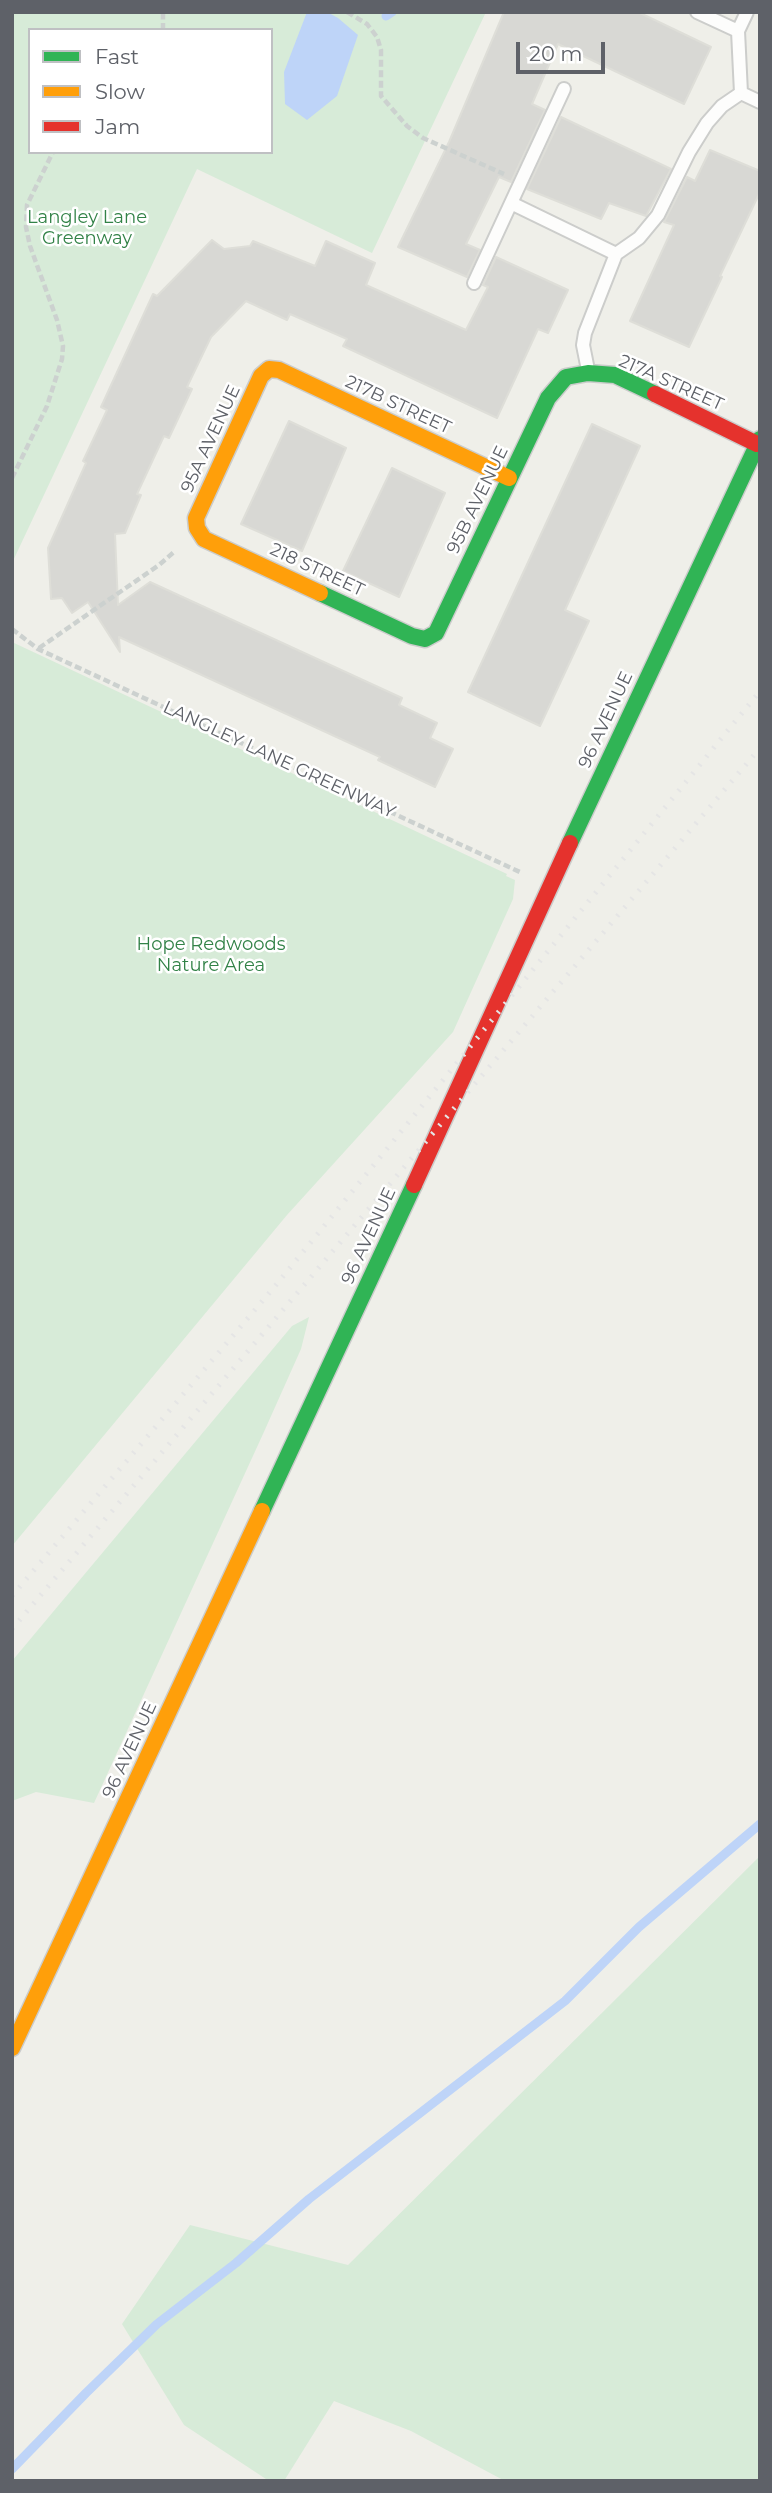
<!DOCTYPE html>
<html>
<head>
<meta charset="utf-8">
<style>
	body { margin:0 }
	#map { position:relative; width:772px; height:2493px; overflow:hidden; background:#efefe9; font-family:Montserrat,sans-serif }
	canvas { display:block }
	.frame { position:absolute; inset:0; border:14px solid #5e6168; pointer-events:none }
	.legend { position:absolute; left:28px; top:28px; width:245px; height:126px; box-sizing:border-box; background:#fff; border:2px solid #bfc0c3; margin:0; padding:9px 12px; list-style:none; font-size:21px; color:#5e6168 }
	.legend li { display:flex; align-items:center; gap:14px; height:35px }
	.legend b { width:35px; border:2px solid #bfc0c3 }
	.scale { position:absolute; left:516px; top:42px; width:89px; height:32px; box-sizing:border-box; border:4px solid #5e6168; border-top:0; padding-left:9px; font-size:21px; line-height:24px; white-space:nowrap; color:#5e6168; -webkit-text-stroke:5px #fff; paint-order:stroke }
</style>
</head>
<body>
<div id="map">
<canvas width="772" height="2493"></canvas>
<div class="frame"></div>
<ul class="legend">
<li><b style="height:9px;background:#30b455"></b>Fast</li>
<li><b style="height:9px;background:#ff9f0a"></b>Slow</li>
<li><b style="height:9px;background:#e5322d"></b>Jam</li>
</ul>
<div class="scale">20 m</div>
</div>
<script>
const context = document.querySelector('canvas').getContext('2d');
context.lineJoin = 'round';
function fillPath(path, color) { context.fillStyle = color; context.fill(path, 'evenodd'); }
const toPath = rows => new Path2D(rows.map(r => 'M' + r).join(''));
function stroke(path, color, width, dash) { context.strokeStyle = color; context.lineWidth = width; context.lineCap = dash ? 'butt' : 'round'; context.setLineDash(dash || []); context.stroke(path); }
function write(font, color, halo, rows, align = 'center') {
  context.font = font + ' Montserrat,sans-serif'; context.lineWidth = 5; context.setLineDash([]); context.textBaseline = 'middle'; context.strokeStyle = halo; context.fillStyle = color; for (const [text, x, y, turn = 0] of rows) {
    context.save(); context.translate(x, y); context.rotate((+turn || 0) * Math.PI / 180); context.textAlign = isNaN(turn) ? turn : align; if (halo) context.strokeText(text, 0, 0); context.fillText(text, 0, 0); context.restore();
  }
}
fillPath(toPath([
	[12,12,486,12,372,253,197,169,12,563],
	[30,30,271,30,271,152,30,152],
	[12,642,507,874,506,876,515,880,513,899,453,1032,287,1215,12,1546],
	[309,1317,301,1349,263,1434,94,1803,36,1792,12,1801,12,1661,292,1326],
	[760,1856,760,2481,505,2481,411,2431,334,2401,284,2481,269,2481,184,2425,122,2324,190,2225,348,2265]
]), '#d7ebd8');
fillPath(toPath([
	[307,12,327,12,338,18,358,35,337,96,307,120,285,104,284,72]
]), '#bed4f8');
stroke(toPath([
	[386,16,392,12],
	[12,2469,86,2393,157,2324,236,2263,309,2199,565,2001,639,1927,760,1824]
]), '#bed4f8', 9);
const building = toPath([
	[504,12,638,12,711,47,684,104,558,44,532,104,545,110,511,182,499,177,466,244,480,250,467,277,398,247,449,142,504,12],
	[561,117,671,169,646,216,609,203,601,219,527,189,561,117],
	[710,150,760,171,760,192,720,276,722,277,689,347,630,321,674,225,664,222,687,177,695,181,710,150],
	[212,240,224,249,250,246,253,241,315,266,326,241,375,263,366,285,466,330,488,287,483,285,496,257,568,290,548,333,538,329,497,418,343,346,347,339,290,314,287,320,246,301,211,337,187,387,192,389,169,438,164,436,137,494,141,495,125,533,115,534,118,605,150,582,402,698,399,705,437,723,430,738,453,749,435,787,378,760,380,757,119,637,120,652,88,602,72,613,62,598,51,599,48,548,86,463,83,461,107,410,101,407,153,294,157,296,212,240],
	[289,421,346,448,302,551,241,524,289,421],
	[592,424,640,446,565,610,589,621,540,726,468,692,592,424],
	[392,468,445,493,399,597,343,571,392,468]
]);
fillPath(building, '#d8d8d4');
stroke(building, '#deded8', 2);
const lane = toPath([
	[697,12,738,31],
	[747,12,738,31,741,93,760,102],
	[564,89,511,203,616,254,639,238,658,215,689,152,707,123,722,106,741,93],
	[474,283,511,203],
	[588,370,583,345,585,333,616,254]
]);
const fast = toPath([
	[320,593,412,636,425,639,436,633,548,398,566,377,588,373,615,375,655,394],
	[570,843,760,439],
	[262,1511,414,1185]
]);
const slow = toPath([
	[320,593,204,539,197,528,196,518,261,376,269,369,279,370,509,478],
	[12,2048,262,1511]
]);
const jam = toPath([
	[655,394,757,444],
	[414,1185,570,843]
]);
stroke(lane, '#cccdcb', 16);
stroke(fast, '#cbcccb', 19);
stroke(slow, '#cbcccb', 19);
stroke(jam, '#cbcccb', 19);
stroke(toPath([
	[347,12,367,24,377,37,381,50,381,96,407,126,423,138,504,174],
	[163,30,163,12],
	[12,478,47,406,62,359,63,346,57,320,30,246,26,227,27,205,53,152],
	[12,629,38,649,522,873],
	[39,648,159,565,174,552]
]), '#ccd1cf', 4.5, [7, 3.5]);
stroke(lane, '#fdfdfc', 12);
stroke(fast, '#30b455', 16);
stroke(slow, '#ff9f0a', 16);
stroke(jam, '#e5322d', 16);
stroke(toPath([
	[12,1596,276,1285,760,691],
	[12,1629,760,748]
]), '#e5e5e5', 5, [2, 9]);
write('18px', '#328247', '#fff', [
	["Langley Lane",87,218],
	["Greenway",87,239],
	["Hope Redwoods",211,945],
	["Nature Area",211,966]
]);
write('18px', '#5e6168', '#fff', [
	["217A STREET",671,383,24],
	["217B STREET",398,405,25],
	["95A AVENUE",211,439,-65],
	["95B AVENUE",478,500,-64],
	["218 STREET",317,570,25],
	["96 AVENUE",606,720,-65],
	["LANGLEY LANE GREENWAY",279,760,25],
	["96 AVENUE",369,1236,-65],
	["96 AVENUE",130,1750,-65]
]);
</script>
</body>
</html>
